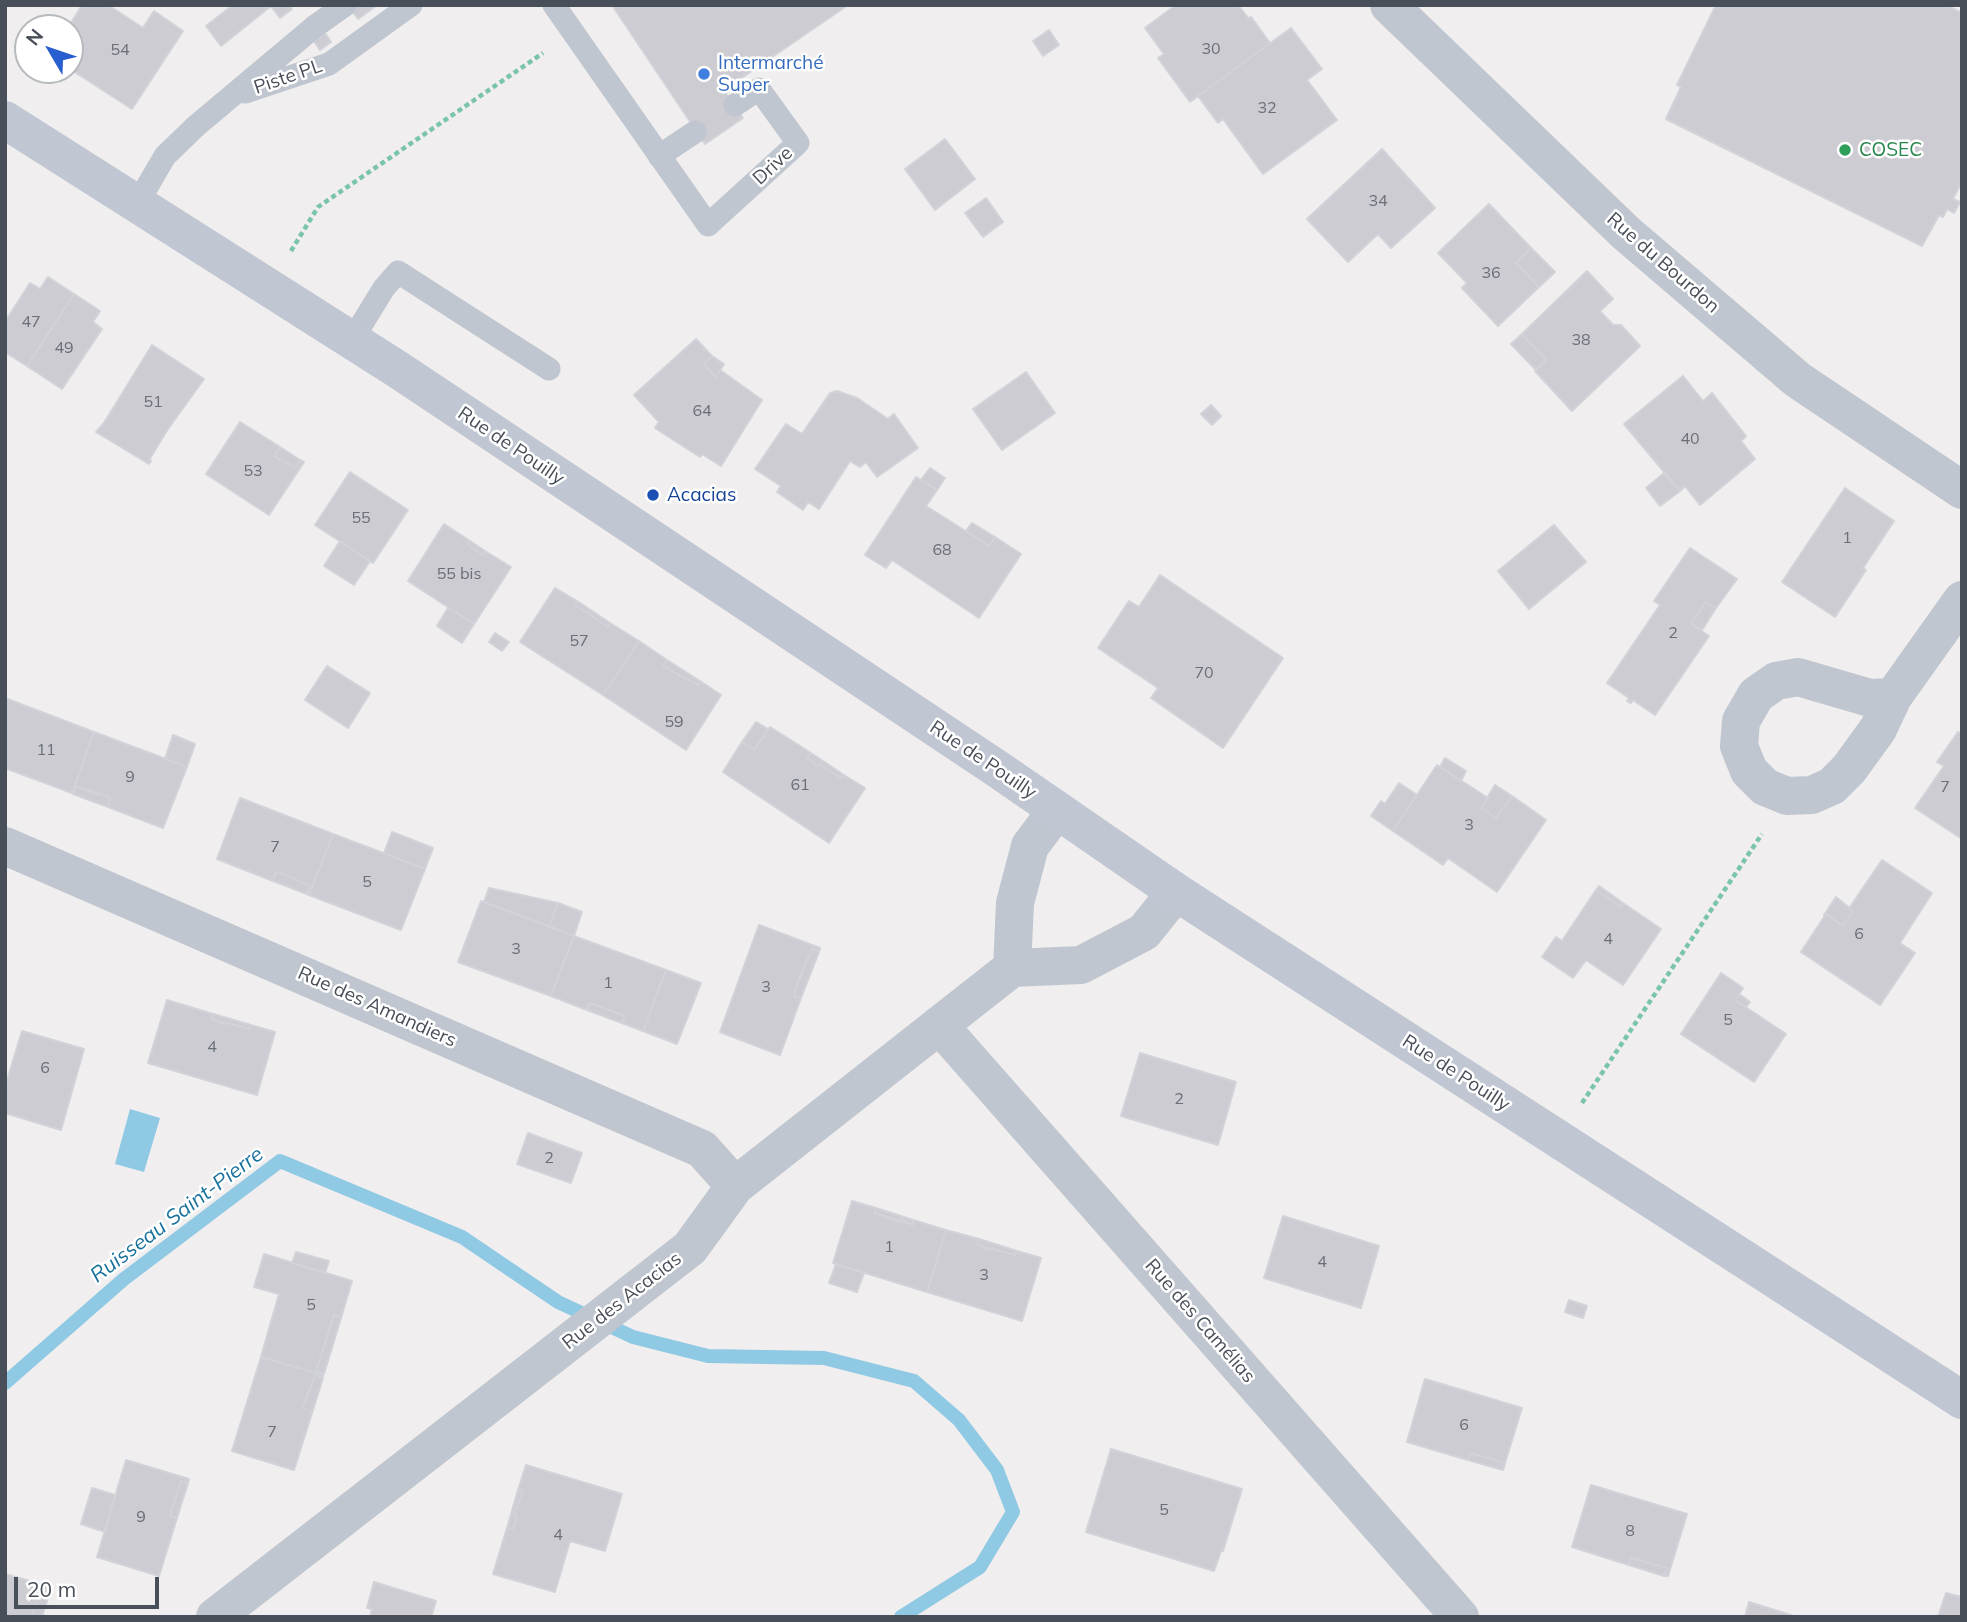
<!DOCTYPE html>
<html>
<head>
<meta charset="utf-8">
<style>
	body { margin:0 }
	#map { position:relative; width:1967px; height:1622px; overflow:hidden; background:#f0eeee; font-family:Mulish,sans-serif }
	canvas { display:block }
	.frame { position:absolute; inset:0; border:7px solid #484f59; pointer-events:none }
	.north { position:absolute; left:14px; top:14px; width:70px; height:70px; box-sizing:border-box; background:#fff; border:2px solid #b6b9bd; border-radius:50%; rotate:309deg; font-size:19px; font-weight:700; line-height:28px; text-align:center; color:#484f59 }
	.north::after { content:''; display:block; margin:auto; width:24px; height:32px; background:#285ecf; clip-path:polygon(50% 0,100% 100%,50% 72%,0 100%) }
	.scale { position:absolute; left:14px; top:1577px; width:145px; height:32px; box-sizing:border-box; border:4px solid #484f59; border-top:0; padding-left:9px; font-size:21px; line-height:24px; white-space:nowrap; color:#484f59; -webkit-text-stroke:5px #fff; paint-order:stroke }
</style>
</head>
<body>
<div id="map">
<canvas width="1967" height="1622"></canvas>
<div class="frame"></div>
<div class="north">N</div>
<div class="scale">20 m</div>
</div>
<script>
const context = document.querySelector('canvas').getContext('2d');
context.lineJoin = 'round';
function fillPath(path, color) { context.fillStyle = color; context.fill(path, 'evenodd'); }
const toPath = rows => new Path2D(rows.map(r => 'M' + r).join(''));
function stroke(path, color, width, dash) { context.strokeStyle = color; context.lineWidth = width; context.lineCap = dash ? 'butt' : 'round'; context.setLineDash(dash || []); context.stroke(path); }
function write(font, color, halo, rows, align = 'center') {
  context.font = font + ' Mulish,sans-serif'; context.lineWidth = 5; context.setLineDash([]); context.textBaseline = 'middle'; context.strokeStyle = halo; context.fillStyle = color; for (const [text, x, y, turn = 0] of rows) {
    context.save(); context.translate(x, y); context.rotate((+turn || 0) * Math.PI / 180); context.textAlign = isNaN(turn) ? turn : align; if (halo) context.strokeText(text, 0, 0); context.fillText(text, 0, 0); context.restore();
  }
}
fillPath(toPath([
	[130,1109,160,1118,144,1172,115,1164]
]), '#90c9e4');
stroke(toPath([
	[5,1383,124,1279,280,1161,462,1237,558,1302,633,1337,708,1356,824,1358,914,1381,959,1420,997,1470,1013,1512,980,1567,901,1617]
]), '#90c9e4', 14);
const building = toPath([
	[82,5,108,5,143,28,154,11,183,31,132,109,70,69,70,28,68,28,82,5],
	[233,5,271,6,221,46,206,26,233,5],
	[270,5,289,5,292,9,280,18,270,5],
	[348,5,377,5,358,19,348,5],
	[612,5,848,5,724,90,743,118,705,144,612,5],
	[1176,5,1238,5,1249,19,1251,17,1270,43,1190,102,1158,58,1164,54,1145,28,1176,5],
	[1716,5,1946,5,1962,13,1962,181,1953,199,1960,202,1954,213,1947,209,1943,217,1939,215,1922,246,1666,119,1681,87,1677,85,1716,5],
	[1291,28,1322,69,1307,80,1337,120,1263,174,1223,119,1218,123,1198,96,1291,28],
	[1049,30,1059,45,1043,56,1033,41,1049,30],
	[325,33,331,42,320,50,314,41,325,33],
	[945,139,975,179,935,210,905,169,945,139],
	[1382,149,1435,208,1391,248,1378,234,1348,262,1307,219,1382,149],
	[986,198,1003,222,983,237,965,213,986,198],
	[1489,204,1531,248,1516,263,1539,287,1498,326,1462,288,1467,283,1438,253,1489,204],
	[1531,248,1555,272,1539,287,1516,263,1531,248],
	[1587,271,1613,299,1600,311,1613,325,1621,325,1640,346,1572,411,1535,371,1546,360,1522,334,1587,271],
	[48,277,74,294,27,366,5,352,5,322,30,283,40,289,48,277],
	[74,294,100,311,93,322,102,329,62,389,27,366,74,294],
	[1522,334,1546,360,1536,370,1511,344,1522,334],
	[696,339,712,356,704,364,716,377,720,370,762,400,721,466,702,454,700,457,655,428,659,422,634,395,696,339],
	[152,345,204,379,168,429,149,460,151,461,149,464,96,432,104,423,152,345],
	[712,356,724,364,716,377,704,364,712,356],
	[1026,372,1055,413,1002,450,973,409,1026,372],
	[1683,376,1703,401,1712,393,1746,436,1741,441,1755,459,1700,505,1685,486,1680,491,1624,424,1683,376],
	[837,391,857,398,888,419,894,414,918,448,877,477,866,462,860,467,850,461,819,509,808,502,803,510,777,492,781,486,755,469,786,424,802,434,830,393,837,391],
	[1211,405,1221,416,1212,425,1201,414,1211,405],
	[240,422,280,447,274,456,295,468,300,460,304,462,269,515,206,474,240,422],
	[280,447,300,460,295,468,274,456,280,447],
	[930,468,945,478,937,490,921,480,930,468],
	[350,472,408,510,373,563,315,525,350,472],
	[1664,473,1680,491,1660,506,1646,488,1664,473],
	[916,477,937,490,926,506,989,546,995,537,1021,554,979,618,892,560,886,568,865,555,916,477],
	[1845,488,1894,521,1863,568,1866,570,1835,617,1782,582,1845,488],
	[972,523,995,537,989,546,966,531,972,523],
	[444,524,470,541,468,545,483,555,485,551,511,567,474,624,408,581,444,524],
	[1554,525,1586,562,1529,609,1498,571,1554,525],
	[340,541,370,561,354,585,324,566,340,541],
	[470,541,485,551,483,555,468,545,470,541],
	[1690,548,1737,579,1716,608,1706,602,1691,624,1709,636,1655,715,1633,700,1631,703,1627,701,1629,698,1607,683,1660,605,1654,601,1690,548],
	[1160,575,1283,658,1223,748,1151,698,1158,688,1098,648,1129,601,1139,607,1160,575],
	[555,588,577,601,575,605,608,627,610,623,639,641,603,695,520,642,555,588],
	[577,601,610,623,608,627,575,605,577,601],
	[1706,602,1716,608,1702,630,1691,624,1706,602],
	[448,608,474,624,462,643,437,626,448,608],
	[495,633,509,642,502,651,489,642,495,633],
	[639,641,667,660,663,666,698,685,700,681,721,695,686,750,603,695,639,641],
	[667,660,700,681,698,685,663,666,667,660],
	[327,666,370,693,348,728,305,700,327,666],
	[5,698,94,732,72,793,5,768,5,698],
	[756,722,768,729,754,750,742,742,756,722],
	[770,727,811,753,807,758,818,766,819,764,841,778,844,775,865,788,829,843,723,772,742,742,754,750,770,727],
	[94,732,187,767,163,828,108,807,110,797,99,793,98,795,76,786,72,793,94,732],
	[1958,732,1962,734,1962,839,1915,808,1944,766,1937,762,1958,732],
	[173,735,195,744,187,767,165,759,173,735],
	[811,753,844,775,841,778,819,764,818,766,807,758,811,753],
	[1445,758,1466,771,1461,781,1440,767,1445,758],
	[1437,765,1488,798,1481,808,1496,818,1512,796,1546,820,1497,892,1448,858,1443,865,1393,831,1437,765],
	[1399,783,1417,795,1393,831,1371,816,1381,801,1385,804,1399,783],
	[1495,785,1512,796,1496,818,1481,808,1495,785],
	[76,786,110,797,108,807,73,794,76,786],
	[240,798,333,834,309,895,307,894,310,886,279,872,275,874,273,881,217,859,240,798],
	[392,832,433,848,425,869,384,853,392,832],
	[333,834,425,869,401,930,309,895,333,834],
	[1882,860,1932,893,1900,943,1915,953,1880,1005,1801,952,1826,914,1843,926,1853,911,1849,909,1850,907,1882,860],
	[279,872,310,886,307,894,273,881,275,874,279,872],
	[1599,886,1623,903,1621,907,1596,890,1599,886],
	[489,888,558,903,549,926,484,902,489,888],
	[1596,890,1621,907,1623,903,1661,929,1623,985,1586,960,1573,978,1542,957,1556,937,1562,941,1596,890],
	[1836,897,1853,911,1843,926,1826,914,1824,915,1836,897],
	[481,901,574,936,551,996,458,962,481,901],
	[558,903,582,912,574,936,549,926,558,903],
	[759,925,820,948,819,952,812,949,798,981,794,996,801,998,780,1055,720,1032,759,925],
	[574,936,666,970,643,1031,622,1023,625,1016,590,1003,587,1010,551,996,574,936],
	[812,949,819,952,801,998,794,996,794,992,812,949],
	[666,970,701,983,677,1044,643,1031,666,970],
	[1721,973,1743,988,1735,1000,1786,1034,1754,1082,1681,1034,1721,973],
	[1739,994,1750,1002,1746,1007,1735,1000,1739,994],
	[167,1000,213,1014,211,1019,224,1024,225,1022,250,1029,251,1025,275,1032,257,1095,148,1063,167,1000],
	[590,1003,625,1016,622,1023,587,1010,590,1003],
	[213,1014,251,1025,250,1029,211,1019,213,1014],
	[22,1031,84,1049,61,1130,5,1113,5,1087,22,1031],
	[1140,1053,1236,1082,1218,1145,1121,1116,1140,1053],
	[528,1133,582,1153,571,1183,517,1164,528,1133],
	[852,1201,876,1208,875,1213,899,1222,900,1219,913,1225,913,1220,946,1230,927,1292,833,1263,852,1201],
	[876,1208,913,1220,913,1225,875,1213,876,1208],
	[1283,1216,1379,1246,1361,1308,1264,1278,1283,1216],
	[946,1230,979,1239,977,1245,990,1250,991,1248,1015,1255,1017,1251,1041,1258,1022,1321,927,1292,946,1230],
	[979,1239,1017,1251,1015,1255,977,1245,979,1239],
	[296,1252,329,1261,325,1273,292,1263,296,1252],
	[264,1254,352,1281,341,1318,334,1315,316,1371,323,1375,261,1357,279,1294,254,1287,264,1254],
	[836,1264,864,1273,857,1292,829,1283,836,1264],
	[1569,1300,1587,1306,1583,1318,1565,1312,1569,1300],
	[334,1315,341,1318,324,1374,316,1371,334,1315],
	[261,1357,323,1375,323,1378,315,1375,307,1396,303,1408,312,1413,294,1470,232,1451,261,1357],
	[315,1375,323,1378,312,1413,303,1408,315,1375],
	[1425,1379,1522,1408,1505,1463,1470,1453,1468,1460,1407,1442,1425,1379],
	[1111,1449,1242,1489,1223,1551,1221,1551,1214,1571,1086,1532,1111,1449],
	[1470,1453,1505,1463,1503,1470,1468,1460,1470,1453],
	[126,1460,189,1479,188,1483,181,1481,170,1516,177,1518,159,1576,97,1557,126,1460],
	[526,1465,622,1494,605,1551,570,1541,555,1592,493,1574,507,1528,513,1529,517,1516,514,1515,523,1491,518,1490,526,1465],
	[181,1481,188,1483,177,1518,170,1516,181,1481],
	[1591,1485,1687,1514,1668,1576,1664,1576,1667,1568,1631,1558,1629,1565,1572,1547,1591,1485],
	[92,1488,115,1495,105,1532,81,1524,92,1488],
	[518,1490,523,1491,514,1515,517,1516,513,1529,507,1528,518,1490],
	[1631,1558,1667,1568,1664,1576,1629,1565,1631,1558],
	[5,1574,51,1587,50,1591,42,1589,31,1617,5,1617,5,1574],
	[374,1582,436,1601,431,1617,370,1617,372,1609,367,1608,374,1582],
	[42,1589,50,1591,42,1617,31,1617,42,1589],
	[1946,1593,1962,1597,1962,1617,1938,1617,1946,1593],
	[1749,1602,1797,1617,1745,1617,1749,1602]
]);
fillPath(building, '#ccccd2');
stroke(building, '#d2d3d9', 2);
stroke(toPath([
	[291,251,318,207,543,53],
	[1582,1103,1762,834]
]), '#7ac5a9', 4.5, [5, 3.5]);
stroke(toPath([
	[554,5,708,225,798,143,759,89,735,105],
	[245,92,329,64,411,5],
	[659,156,695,132],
	[137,204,165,156,196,126,314,27,345,5],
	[352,340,384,288,398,272,549,369]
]), '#c0c6cf', 23);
stroke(toPath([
	[1389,5,1626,233,1798,380,1962,490],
	[1893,697,1870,698,1798,677,1776,681,1756,695,1741,721,1739,746,1749,771,1765,787,1787,796,1812,795,1832,786,1849,769,1878,729,1893,697,1962,600],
	[5,846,702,1149,735,1186],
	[1012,968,1015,903,1030,846,1057,810],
	[939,1025,1460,1617],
	[215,1617,690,1248,735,1186,1012,968,1081,965,1144,932,1176,892]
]), '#c0c6cf', 38);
stroke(toPath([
	[5,120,397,369,999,770,1176,892,1962,1400]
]), '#c0c7d3', 38);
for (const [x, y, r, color] of [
	[704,74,7,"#3f7fe0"],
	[1845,150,7,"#2e9e5b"],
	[653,495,7,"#1a4fb4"]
]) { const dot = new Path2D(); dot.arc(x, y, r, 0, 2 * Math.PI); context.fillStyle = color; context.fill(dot); stroke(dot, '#fff', 2.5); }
write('16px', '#696e77', null, [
	["30",1211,49],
	["54",120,50],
	["32",1267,108],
	["34",1378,201],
	["36",1491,273],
	["47",31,322],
	["38",1581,340],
	["49",64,348],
	["51",153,402],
	["64",702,411],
	["40",1690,439],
	["53",253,471],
	["55",361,518],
	["1",1847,538],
	["68",942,550],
	["55 bis",459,574],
	["2",1673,633],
	["57",579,641],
	["70",1204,673],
	["59",674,722],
	["11",46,750],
	["9",130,777],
	["61",800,785],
	["7",1945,787],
	["3",1469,825],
	["7",275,847],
	["5",367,882],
	["6",1859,934],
	["4",1608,939],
	["3",516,949],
	["1",608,983],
	["3",766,987],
	["5",1728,1020],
	["4",212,1047],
	["6",45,1068],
	["2",1179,1099],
	["2",549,1158],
	["1",889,1247],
	["4",1322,1262],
	["3",984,1275],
	["5",311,1305],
	["6",1464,1425],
	["7",272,1432],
	["5",1164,1510],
	["9",141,1517],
	["8",1630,1531],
	["4",558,1535]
]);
write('19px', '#366cbe', '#fff', [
	["Intermarché",718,63],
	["Super",718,85]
], 'left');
write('19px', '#484f59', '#fff', [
	["Piste PL",288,77,-19],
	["Drive",773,166,-43],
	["Rue du Bourdon",1663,263,41],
	["Rue de Pouilly",511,446,34],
	["Rue de Pouilly",983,760,34],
	["Rue des Amandiers",377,1007,24],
	["Rue de Pouilly",1456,1073,33],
	["Rue des Acacias",622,1301,-38],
	["Rue des Camélias",1200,1321,49]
]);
write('19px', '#27864d', '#fff', [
	["COSEC",1859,150]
], 'left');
write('19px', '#164399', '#fff', [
	["Acacias",667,495]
], 'left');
write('italic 21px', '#18719c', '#fff', [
	["Ruisseau Saint-Pierre",177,1215,-37]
]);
</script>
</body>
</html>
